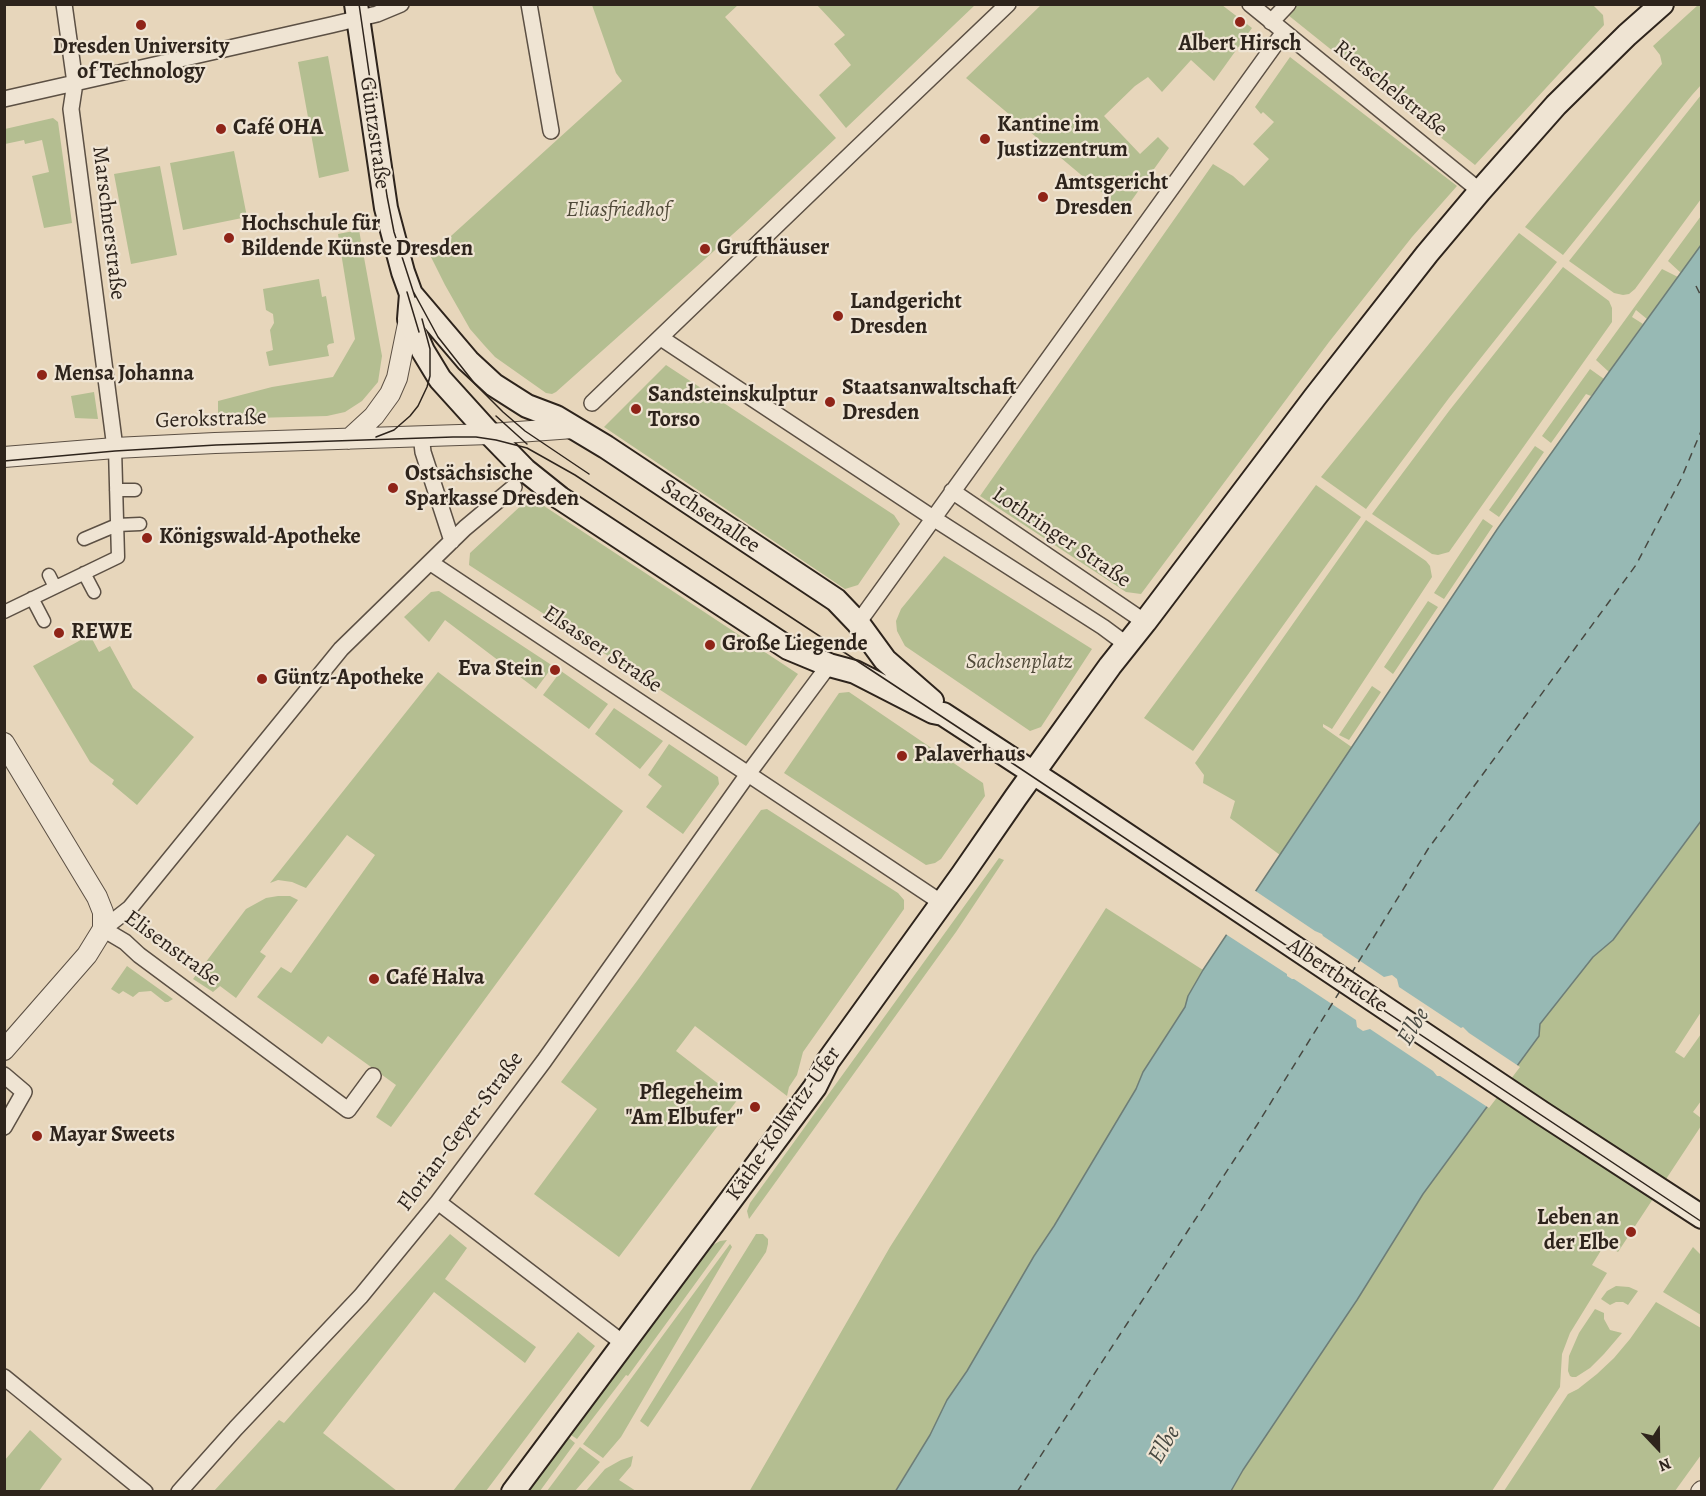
<!DOCTYPE html>
<html>
<head>
<meta charset="utf-8">
<style>
	body { margin:0 }
	#map { position:relative; width:1706px; height:1496px; overflow:hidden; background:#e7d6bb; font-family:Alegreya,serif }
	canvas { display:block }
	.frame { position:absolute; inset:0; border:6px solid #2e241c; pointer-events:none }
	.north { position:absolute; left:1628px; top:1418px; width:60px; height:60px; -webkit-text-stroke:4px #efe4d3; paint-order:stroke; rotate:158deg; font-size:16px; font-weight:700; line-height:24px; text-align:center; color:#2e241c }
	.north::after { content:''; display:block; margin:auto; width:21px; height:27px; background:#2e241c; clip-path:polygon(50% 0,100% 100%,50% 72%,0 100%) }
</style>
</head>
<body>
<div id="map">
<canvas width="1706" height="1496"></canvas>
<div class="frame"></div>
<div class="north">N</div>
</div>
<script>
const context = document.querySelector('canvas').getContext('2d');
context.lineJoin = 'round';
function fillPath(path, color) { context.fillStyle = color; context.fill(path, 'evenodd'); }
const toPath = rows => new Path2D(rows.map(r => 'M' + r).join(''));
function stroke(path, color, width, dash) { context.strokeStyle = color; context.lineWidth = width; context.lineCap = dash ? 'butt' : 'round'; context.setLineDash(dash || []); context.stroke(path); }
function write(font, color, halo, rows, align = 'center') {
  context.font = font + ' Alegreya,serif'; context.lineWidth = 4.5; context.setLineDash([]); context.textBaseline = 'middle'; context.strokeStyle = halo; context.fillStyle = color; for (const [text, x, y, turn = 0] of rows) {
    context.save(); context.translate(x, y); context.rotate((+turn || 0) * Math.PI / 180); context.textAlign = isNaN(turn) ? turn : align; if (halo) context.strokeText(text, 0, 0); context.fillText(text, 0, 0); context.restore();
  }
}
fillPath(toPath([
	[1042,4,1222,5,1252,28,1214,81,1191,60,1162,92,1148,77,1135,86,1104,116,1140,154,1158,137,1169,148,1124,211,966,78],
	[1297,4,1592,4,1603,15,1604,25,1475,165,1288,15],
	[592,5,738,5,725,17,836,138,742,226,556,392,552,394,546,393,495,357,484,345,470,329,445,285,430,255,622,81,616,73],
	[817,5,975,5,846,128,819,95,851,65,834,44,845,35],
	[1698,5,1702,5,1701,85,1692,95,1563,255,1525,227,1662,64,1660,55,1653,46],
	[328,56,349,171,319,178,298,62],
	[1290,57,1457,186,1412,237,1329,342,1141,594,1126,592,980,496,1213,164,1233,176,1244,186,1269,159,1253,144,1274,122,1263,112,1261,114,1255,107],
	[1701,95,1701,199,1635,289,1629,294,1623,295,1614,293,1569,261],
	[53,118,58,122,72,223,44,228,32,176,49,172,42,140,25,144,24,140,5,144,5,129],
	[234,151,247,217,183,230,170,163],
	[160,166,177,255,131,264,114,174],
	[1701,216,1701,245,1681,273,1668,261],
	[359,230,382,356,378,382,362,401,345,412,327,416,218,419,218,401,272,387,333,377,355,339,338,234],
	[1519,233,1557,262,1449,398,1366,509,1321,477],
	[1563,267,1609,301,1612,308,1612,322,1449,552,1438,555,1432,554,1372,514,1449,411],
	[1662,269,1678,277,1647,319,1636,310,1632,317,1643,324,1609,372,1596,360],
	[319,279,322,297,326,296,334,343,329,344,327,346,329,356,269,366,266,352,273,350,270,330,274,323,273,314,266,310,263,289],
	[666,365,894,515,900,524,858,585,845,589,604,427],
	[1590,369,1604,379,1591,396,1586,394,1551,443,1542,436],
	[94,392,98,419,75,418,71,396],
	[1535,446,1544,452,1499,517,1489,510],
	[1316,485,1361,517,1193,751,1144,718],
	[535,500,798,674,746,746,469,565,470,553,526,501],
	[1483,519,1493,526,1444,599,1434,593],
	[1366,520,1426,561,1430,566,1432,577,1332,729,1323,724,1323,727,1353,748,1280,855,1230,818,1235,801,1203,783,1204,775,1195,763],
	[944,556,1092,649,1041,727,1030,731,905,646,897,631,896,621,901,609],
	[439,591,553,666,536,689,445,620,429,642,404,617,431,592],
	[1428,601,1438,607,1393,674,1384,667],
	[90,635,99,652,110,646,133,688,194,737,137,805,112,784,114,780,90,762,33,666],
	[561,671,608,704,589,729,543,695],
	[438,672,623,811,391,1127,376,1117,396,1085,328,1036,322,1044,257,997,281,967,291,973,375,855,347,835,306,888,292,882,278,880,270,883],
	[1372,686,1381,692,1349,740,1339,735],
	[849,692,983,783,985,796,941,859,935,863,926,865,784,773,839,693],
	[614,708,663,741,640,769,595,734],
	[669,744,718,777,719,784,683,834,646,807,662,786,648,775],
	[767,809,898,893,904,900,904,909,803,1052,797,1075,789,1087,787,1096,695,1026,676,1051,738,1099,619,1257,534,1194,597,1109,561,1082,637,981,761,810],
	[1701,821,1701,1012,1675,1052,1684,1058,1701,1034,1701,1101,1693,1112,1701,1118,1701,1126,1618,1252,1605,1244,1592,1265,1607,1273,1570,1333,1562,1354,1560,1387,1492,1491,1231,1492,1243,1470,1357,1300,1423,1194,1539,1036,1540,1024,1593,957,1613,940],
	[999,858,1004,860,956,932,749,1219,747,1211,750,1203],
	[278,896,290,896,298,900,260,952,266,956,236,998,220,986,213,992,193,979,246,909,266,898],
	[1106,908,1203,970,1188,996,1185,1007,1143,1072,1136,1089,1054,1226,1034,1256,967,1371,947,1400,930,1435,895,1491,749,1492,890,1247],
	[127,966,173,999,168,1002,165,1002,151,991,139,992,133,997,123,991,119,994,111,989],
	[450,1234,467,1248,445,1279,536,1347,525,1363,434,1292,323,1433,397,1491,214,1491,279,1420,284,1423],
	[756,1234,763,1234,768,1239,768,1244,766,1252,648,1427,640,1421],
	[727,1240,628,1376,626,1375,577,1439,571,1435,713,1245,720,1241],
	[730,1244,732,1247,621,1437,603,1458,583,1444],
	[1693,1247,1701,1255,1701,1315,1663,1292],
	[1616,1286,1629,1287,1638,1291,1628,1305,1623,1302,1616,1302,1610,1305,1601,1299,1607,1291],
	[1656,1302,1701,1328,1701,1455,1675,1491,1504,1491,1568,1394,1578,1389,1597,1374,1614,1358,1630,1339],
	[1595,1309,1604,1313,1604,1319,1610,1330,1622,1333,1604,1354,1590,1368,1576,1377,1572,1377,1570,1376,1568,1371,1569,1356,1579,1333],
	[578,1332,595,1346,486,1491,453,1491],
	[30,1430,62,1459,39,1491,5,1491,5,1460],
	[569,1438,575,1443,540,1491,528,1491],
	[580,1447,600,1462,575,1491,547,1491],
	[633,1456,631,1466,619,1480,636,1491,586,1491,605,1469,621,1460]
]), '#b4be91');
const water = toPath([
	[1701,245,1701,821,1613,940,1593,957,1540,1024,1539,1036,1423,1194,1357,1300,1243,1470,1231,1491,895,1492,930,1435,947,1400,967,1371,1034,1256,1054,1226,1136,1089,1143,1072,1185,1007,1188,996,1203,970,1498,528,1609,372,1701,245]
]);
fillPath(water, '#97b9b4');
stroke(water, '#6d7d77', 1.5);
fillPath(toPath([
	[1254,890,1315,931,1322,934,1323,936,1384,977,1392,975,1397,979,1399,987,1461,1028,1463,1027,1469,1033,1520,1067,1489,1108,1440,1076,1437,1076,1433,1071,1370,1029,1363,1031,1357,1027,1356,1020,1294,979,1292,979,1287,976,1287,974,1224,933]
]), '#e7d6bb');
stroke(toPath([
	[1696,286,1702,298],
	[1351,974,1428,849,1636,565,1681,479,1702,429],
	[1017,1492,1257,1125,1340,991]
]), '#484942', 1.5, [8, 6]);
const pedestrian = toPath([
	[116,490,135,490],
	[84,539,117,525,140,524],
	[84,573,94,592],
	[49,575,55,587],
	[32,598,44,621],
	[4,612,118,557,115,448]
]);
const minor = toPath([
	[64,4,75,83,71,109,115,448],
	[529,4,551,131],
	[1250,4,1480,191],
	[1271,22,1288,4],
	[4,99,331,25,377,14,401,4],
	[661,338,933,518,1103,627,1126,644],
	[592,403,854,151,1008,4],
	[421,435,423,452,452,541],
	[952,491,1145,622],
	[431,563,942,903],
	[858,623,1284,32],
	[4,1075,24,1092,4,1127],
	[373,1076,348,1110,139,955,125,942,103,929,130,908,341,649,465,528,514,487],
	[438,1202,623,1343],
	[4,1377,145,1492],
	[179,1492,236,1428,361,1296,438,1202,544,1061,748,774,829,665]
]);
const tertiary = toPath([
	[349,439,374,416,390,394,397,378,409,319],
	[4,457,115,448,215,443,490,434,573,428],
	[4,743,97,897,103,912,103,929,87,955,4,1050],
	[1701,1492,1702,1491]
]);
const secondary = toPath([
	[356,4,386,208,403,272,411,294,468,361,494,385,527,406,556,417,606,447,836,600,858,623,885,660,932,701],
	[411,294,409,319,423,351,440,379,488,432,525,470,560,498,788,648,829,665,855,672,933,712,943,714,1061,791,1542,1113,1702,1217],
	[513,1492,815,1087,828,1061,962,875,1016,797,1110,666,1145,622,1315,397,1427,254,1480,191,1556,105,1627,35,1662,4]
]);
stroke(pedestrian, '#5c5044', 15);
stroke(minor, '#5c5044', 18);
stroke(tertiary, '#5c5044', 22);
stroke(secondary, '#2e241c', 26);
stroke(pedestrian, '#efe4d3', 12);
stroke(minor, '#efe4d3', 15);
stroke(tertiary, '#efe4d3', 20);
stroke(secondary, '#efe4d3', 22);
stroke(toPath([
	[359,4,387,196,394,232,415,297],
	[413,291,438,337,475,384,503,412,525,431,589,474],
	[407,292,419,332],
	[496,416,527,444],
	[376,437,394,430,410,416,418,406,427,387,430,376,430,349,422,319],
	[4,461,115,451,216,445,453,437,476,437,496,440,527,448,575,475,997,753,1702,1222]
]), '#2e241c', 1.5);
for (const [x, y, r, color] of [
	[1240,22,6,"#8f2418"],
	[141,25,6,"#8f2418"],
	[221,129,6,"#8f2418"],
	[985,139,6,"#8f2418"],
	[1043,197,6,"#8f2418"],
	[229,238,6,"#8f2418"],
	[705,249,6,"#8f2418"],
	[838,316,6,"#8f2418"],
	[42,375,6,"#8f2418"],
	[830,402,6,"#8f2418"],
	[636,409,6,"#8f2418"],
	[393,488,6,"#8f2418"],
	[147,538,6,"#8f2418"],
	[59,633,6,"#8f2418"],
	[710,645,6,"#8f2418"],
	[555,670,6,"#8f2418"],
	[262,679,6,"#8f2418"],
	[902,756,6,"#8f2418"],
	[374,979,6,"#8f2418"],
	[755,1107,6,"#8f2418"],
	[37,1136,6,"#8f2418"],
	[1631,1232,6,"#8f2418"]
]) { const dot = new Path2D(); dot.arc(x, y, r, 0, 2 * Math.PI); context.fillStyle = color; context.fill(dot); stroke(dot, '#efe4d3', 2); }
write('bold 22px', '#2e241c', '#efe4d3', [
	["Albert Hirsch",1240,45,"center"],
	["Dresden University",141,48,"center"],
	["of Technology",141,73,"center"],
	["Kantine im",997,126],
	["Justizzentrum",997,151],
	["Café OHA",233,129],
	["Amtsgericht",1055,184],
	["Dresden",1055,209],
	["Hochschule für",241,225],
	["Bildende Künste Dresden",241,250],
	["Grufthäuser",717,249],
	["Landgericht",850,303],
	["Dresden",850,328],
	["Mensa Johanna",54,375],
	["Staatsanwaltschaft",842,389],
	["Dresden",842,414],
	["Sandsteinskulptur",648,396],
	["Torso",648,421],
	["Ostsächsische",405,475],
	["Sparkasse Dresden",405,500],
	["Königswald-Apotheke",159,538],
	["REWE",71,633],
	["Große Liegende",722,645],
	["Eva Stein",543,670,"right"],
	["Güntz-Apotheke",274,679],
	["Palaverhaus",914,756],
	["Café Halva",386,979],
	["Pflegeheim",743,1094,"right"],
	["\"Am Elbufer\"",743,1119,"right"],
	["Mayar Sweets",49,1136],
	["Leben an",1619,1219,"right"],
	["der Elbe",1619,1244,"right"]
], 'left');
write('22px', '#2e241c', '#efe4d3', [
	["Rietschelstraße",1390,89,39],
	["Güntzstraße",374,133,82],
	["Marschnerstraße",108,223,83],
	["Gerokstraße",211,420,-2],
	["Sachsenallee",710,517,34],
	["Lothringer Straße",1061,538,34],
	["Elsasser Straße",602,650,34],
	["Elisenstraße",172,949,36],
	["Albertbrücke",1337,976,34],
	["Käthe-Kollwitz-Ufer",784,1124,-55],
	["Florian-Geyer-Straße",461,1132,-53]
]);
write('italic 22px', '#504a39', '#efe4d3', [
	["Eliasfriedhof",618,211],
	["Sachsenplatz",1019,663]
]);
write('italic 24px', '#484942', '#efe4d3', [
	["Elbe",1414,1027,-58],
	["Elbe",1165,1445,-59]
]);
</script>
</body>
</html>
